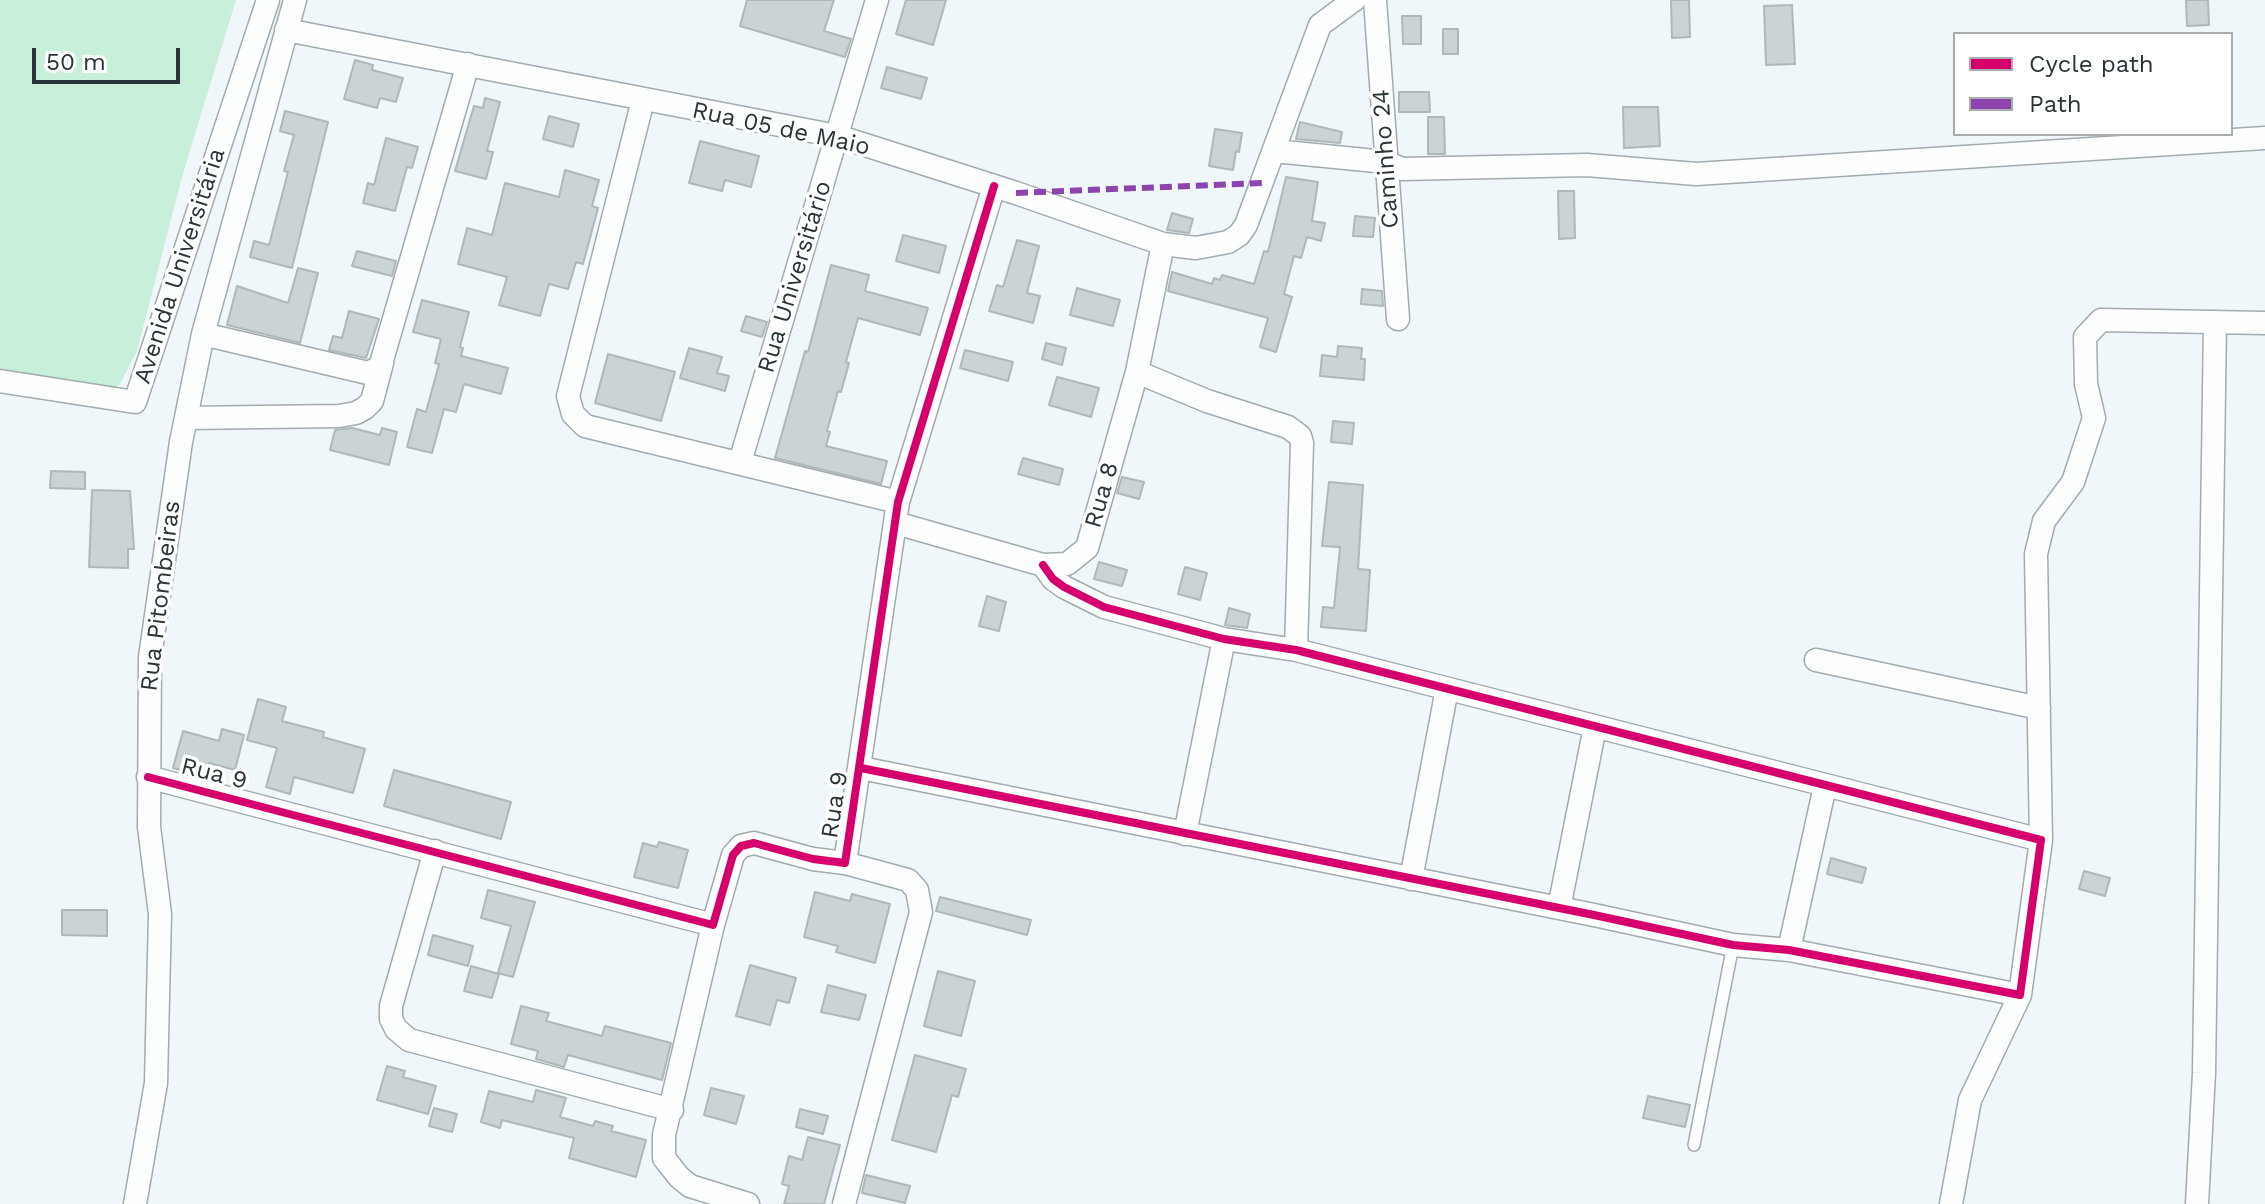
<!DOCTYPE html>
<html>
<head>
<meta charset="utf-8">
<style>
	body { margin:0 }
	#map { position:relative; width:2265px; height:1204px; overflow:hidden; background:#f0f7fa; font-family:"Work Sans",sans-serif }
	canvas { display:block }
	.legend { position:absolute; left:1953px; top:32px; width:280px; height:104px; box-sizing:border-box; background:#fff; border:2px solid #a9aeaf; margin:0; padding:10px 14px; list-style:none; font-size:24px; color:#293438 }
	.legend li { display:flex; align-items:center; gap:16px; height:40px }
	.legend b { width:40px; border:2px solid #a9aeaf }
	.scale { position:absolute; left:32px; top:48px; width:148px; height:36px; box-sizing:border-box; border:4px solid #293438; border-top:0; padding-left:10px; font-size:24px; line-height:28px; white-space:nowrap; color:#293438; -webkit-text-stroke:6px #fff; paint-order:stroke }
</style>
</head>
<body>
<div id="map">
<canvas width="2265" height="1204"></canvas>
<ul class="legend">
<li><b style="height:10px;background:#d6006c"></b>Cycle path</li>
<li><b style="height:10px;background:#8e44ad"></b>Path</li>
</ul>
<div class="scale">50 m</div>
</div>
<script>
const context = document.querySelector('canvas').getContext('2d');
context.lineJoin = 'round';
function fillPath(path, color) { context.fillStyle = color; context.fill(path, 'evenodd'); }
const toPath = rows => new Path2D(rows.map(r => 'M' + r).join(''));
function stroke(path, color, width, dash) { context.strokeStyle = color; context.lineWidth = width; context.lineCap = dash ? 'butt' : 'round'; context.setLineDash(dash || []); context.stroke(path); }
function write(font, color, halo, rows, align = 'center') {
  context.font = font + ' "Work Sans",sans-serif'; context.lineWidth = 7; context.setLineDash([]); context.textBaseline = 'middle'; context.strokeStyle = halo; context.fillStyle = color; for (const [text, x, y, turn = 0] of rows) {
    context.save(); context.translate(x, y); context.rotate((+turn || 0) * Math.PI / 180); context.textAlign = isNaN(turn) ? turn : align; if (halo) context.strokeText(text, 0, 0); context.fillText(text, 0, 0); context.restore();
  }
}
fillPath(toPath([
	[0,0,236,0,182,177,137,351,120,384,95,402,0,385]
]), '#c8efd9');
const building = toPath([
	[747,0,834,0,824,31,851,39,845,57,740,26,747,0],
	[906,0,946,0,933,45,896,34,906,0],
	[1671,0,1689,0,1690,37,1672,38,1671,0],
	[2186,0,2208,0,2209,25,2187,26,2186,0],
	[1792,5,1795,64,1766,65,1764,6,1792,5],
	[1402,16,1421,16,1421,44,1403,44,1402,16],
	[1443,29,1458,29,1458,54,1443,54,1443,29],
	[355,60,373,65,372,70,403,78,396,102,380,98,377,108,344,99,355,60],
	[887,67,927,78,921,99,881,88,887,67],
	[1399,92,1429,92,1430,112,1399,112,1399,92],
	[485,98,500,102,487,151,493,152,486,179,455,171,474,106,483,108,485,98],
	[1623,107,1658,107,1660,146,1624,148,1623,107],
	[285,111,328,122,292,268,250,257,254,241,269,245,288,172,284,171,294,135,280,131,285,111],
	[549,116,579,124,573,147,543,139,549,116],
	[1428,117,1444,117,1445,154,1428,154,1428,117],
	[1300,122,1342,132,1340,143,1296,139,1300,122],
	[1215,129,1242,133,1239,152,1236,151,1233,170,1209,166,1215,129],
	[386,138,418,147,412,168,407,167,395,211,363,203,368,183,374,185,386,138],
	[700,141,759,156,751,187,725,180,722,191,689,183,700,141],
	[565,170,599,180,592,206,598,208,583,264,576,262,568,289,549,284,540,316,499,305,507,277,458,264,467,228,492,235,505,183,559,197,565,170],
	[1286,177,1318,182,1312,221,1325,223,1321,241,1307,237,1301,258,1294,256,1284,294,1292,297,1276,352,1260,347,1268,318,1168,291,1172,272,1212,284,1214,278,1220,280,1222,275,1254,284,1264,251,1268,252,1286,177],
	[1558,191,1574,191,1575,238,1559,239,1558,191],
	[1172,213,1193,219,1189,233,1167,230,1172,213],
	[1355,216,1375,218,1373,237,1353,236,1355,216],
	[903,235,946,246,939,273,896,261,903,235],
	[1017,240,1039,246,1027,293,1040,296,1033,323,989,311,997,285,1003,287,1017,240],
	[357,251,396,261,392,276,352,266,357,251],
	[831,265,869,275,865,291,928,308,920,335,858,318,846,362,849,363,841,392,838,391,827,431,830,432,826,446,887,461,881,484,775,458,805,351,808,352,831,265],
	[298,268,318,273,300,343,227,325,237,286,288,303,298,268],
	[1077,288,1120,300,1113,326,1070,315,1077,288],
	[1362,289,1382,291,1383,306,1361,304,1362,289],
	[422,300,469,312,460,347,463,348,461,356,508,368,501,394,464,384,456,412,444,409,432,453,407,447,417,409,426,412,439,364,435,363,441,339,413,332,422,300],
	[349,311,379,319,366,358,329,350,333,336,342,338,349,311],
	[746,316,767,322,762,337,741,331,746,316],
	[1046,343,1066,348,1062,365,1042,359,1046,343],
	[1338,346,1362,348,1361,359,1365,359,1364,380,1320,376,1322,355,1337,357,1338,346],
	[689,348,722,357,717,373,729,376,725,391,680,378,689,348],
	[965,350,1013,362,1008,381,960,368,965,350],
	[608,354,675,372,661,421,595,403,608,354],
	[1057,377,1099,388,1091,417,1049,405,1057,377],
	[1333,421,1354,423,1352,444,1331,442,1333,421],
	[352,428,380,435,382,428,397,432,389,465,330,450,335,430,352,428],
	[1023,458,1063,469,1059,485,1018,474,1023,458],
	[51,471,85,472,85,489,50,488,51,471],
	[1122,477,1144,482,1139,499,1117,493,1122,477],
	[1329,482,1363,485,1358,569,1370,570,1366,631,1321,627,1323,607,1334,608,1340,547,1322,546,1329,482],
	[92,490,130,491,134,549,128,549,128,568,89,567,92,490],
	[1099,562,1127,570,1122,586,1094,579,1099,562],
	[1185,567,1207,573,1200,600,1178,594,1185,567],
	[987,596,1006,602,999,631,979,626,987,596],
	[1229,608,1250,614,1247,628,1225,625,1229,608],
	[258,699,286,707,282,721,324,732,323,737,365,749,353,793,294,777,290,794,266,787,277,748,247,740,258,699],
	[222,729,244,735,235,770,209,763,205,777,173,768,183,731,219,741,222,729],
	[394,770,511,802,501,839,384,806,394,770],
	[659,842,688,850,678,888,634,877,643,843,657,847,659,842],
	[1831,858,1866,868,1862,883,1827,874,1831,858],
	[2084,871,2110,878,2105,896,2079,889,2084,871],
	[488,890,535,902,513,977,498,973,511,926,481,918,488,890],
	[815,892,850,901,852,894,890,904,875,963,836,952,838,946,804,937,815,892],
	[940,897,1031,920,1027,935,936,911,940,897],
	[62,910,107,910,107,936,62,935,62,910],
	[433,935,473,946,468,966,428,955,433,935],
	[750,965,796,978,789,1003,777,1000,770,1025,736,1016,750,965],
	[471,966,499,974,492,998,464,991,471,966],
	[938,971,975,981,961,1036,924,1026,938,971],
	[828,985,866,995,859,1020,821,1012,828,985],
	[521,1006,549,1013,546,1021,602,1036,605,1026,671,1043,662,1080,568,1055,564,1067,536,1059,538,1051,511,1044,521,1006],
	[915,1055,966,1069,958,1097,952,1095,936,1152,892,1140,915,1055],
	[387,1066,405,1071,403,1077,436,1086,428,1114,377,1100,387,1066],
	[711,1088,744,1096,736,1124,704,1115,711,1088],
	[536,1090,566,1098,560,1117,593,1126,595,1121,613,1126,611,1131,646,1140,636,1177,569,1158,574,1138,502,1120,500,1128,481,1122,489,1091,533,1102,536,1090],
	[1648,1096,1690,1105,1685,1127,1643,1118,1648,1096],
	[434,1108,457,1114,452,1132,429,1126,434,1108],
	[800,1109,828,1116,823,1134,796,1127,800,1109],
	[808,1137,840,1145,824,1204,784,1204,789,1186,782,1184,789,1156,802,1160,808,1137],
	[866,1175,910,1186,905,1203,862,1193,866,1175]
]);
fillPath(building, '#cbd4d5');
stroke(building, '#afb7b8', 2);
const lane = toPath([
	[1694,1145,1733,945]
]);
const street = toPath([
	[1375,0,1398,319],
	[286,30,837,136,1016,193,1163,244,1196,248,1228,242,1239,235,1246,225,1320,25,1354,0],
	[643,100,568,396,573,414,585,426,898,502],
	[1274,151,1386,162,1402,169,1587,165,1696,174,2265,138],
	[203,334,368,373,380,367,468,64],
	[1137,372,1207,401,1288,427,1300,436,1302,443,1296,650],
	[0,381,135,402,268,0],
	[186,418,339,416,356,413,365,408,372,401,382,363],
	[740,462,877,0],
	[896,523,1043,565,1067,564,1087,548,1137,372,1163,244],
	[1816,660,2039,708],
	[861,768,1594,915,1733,945,1789,950,2020,995,2041,840,1296,650,1224,639,1104,607,1064,587,1053,579,1043,565],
	[148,777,713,925,733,855,741,846,754,843,813,859,845,863,898,502,994,186],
	[1185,834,1224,639],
	[2041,840,2036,554,2044,521,2073,482,2094,418,2086,384,2085,337,2101,320,2265,323],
	[435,851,391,1006,391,1019,396,1029,409,1040,672,1110],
	[1411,879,1447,689],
	[1559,908,1595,727],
	[713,925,664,1135,664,1158,679,1177,690,1186,748,1204],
	[1789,950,1825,786],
	[135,1204,156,1083,158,997,160,914,149,827,150,657,181,442,203,334,295,0],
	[844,1204,921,912,917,890,908,880,845,863],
	[1951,1204,1970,1100,2020,995],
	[2197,1204,2204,1073,2215,322]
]);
stroke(lane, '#a2abae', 14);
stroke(street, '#a2abae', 25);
stroke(lane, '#fdfefe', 11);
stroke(street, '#fdfefe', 22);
stroke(toPath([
	[1016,193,1262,183]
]), '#8e44ad', 6, [12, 6]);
stroke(toPath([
	[861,768,1594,915,1733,945,1789,950,2020,995,2041,840,1296,650,1224,639,1104,607,1064,587,1053,579,1043,565],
	[148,777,713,925,733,855,741,846,754,843,813,859,845,863,898,502,994,186]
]), '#d6006c', 8);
write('24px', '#293438', '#fff', [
	["Rua 05 de Maio",781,129,12],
	["Caminho 24",1386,159,-94],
	["Avenida Universitária",180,266,-72],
	["Rua Universitário",795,277,-73],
	["Rua 8",1102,495,-74],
	["Rua Pitombeiras",161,596,-83],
	["Rua 9",214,774,14],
	["Rua 9",835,805,-81]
]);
</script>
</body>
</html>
